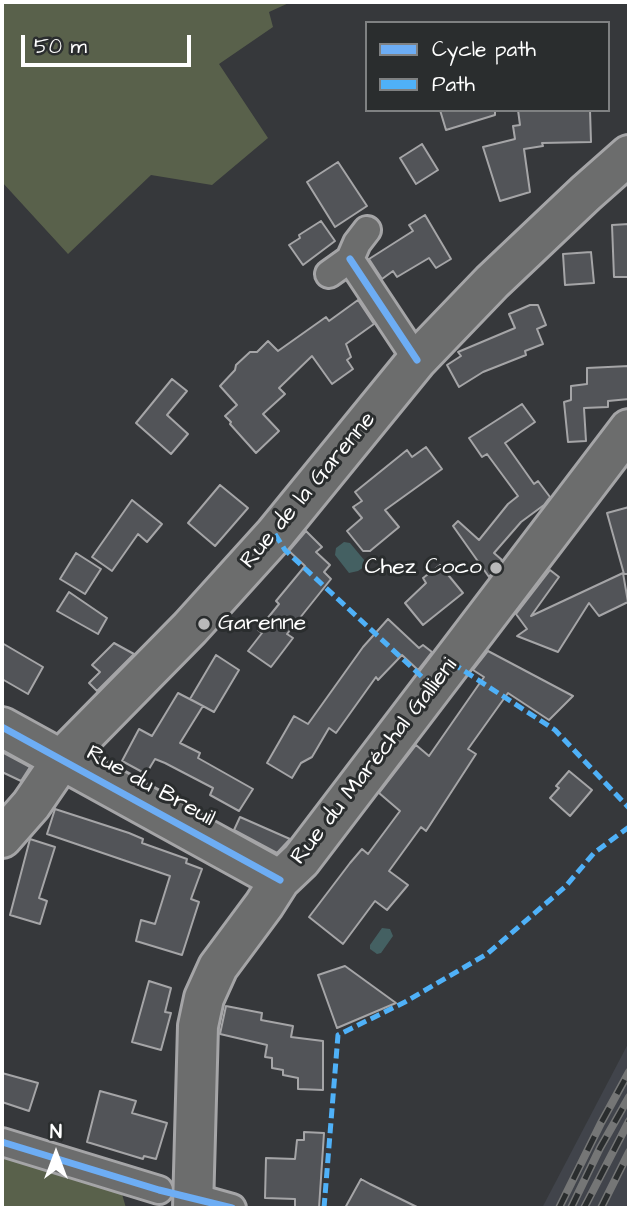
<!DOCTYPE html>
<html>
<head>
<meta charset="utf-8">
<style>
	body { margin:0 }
	#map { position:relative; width:631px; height:1210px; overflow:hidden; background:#36383b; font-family:"Architects Daughter",sans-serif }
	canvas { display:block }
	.frame { position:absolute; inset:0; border:4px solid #fff; pointer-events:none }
	.legend { position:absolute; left:365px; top:21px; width:245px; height:91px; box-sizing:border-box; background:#2a2d2e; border:2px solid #7f8182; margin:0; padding:9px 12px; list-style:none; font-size:21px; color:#fff }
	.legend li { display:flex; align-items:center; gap:14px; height:35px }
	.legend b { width:35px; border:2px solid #7f8182 }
	.north { position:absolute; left:21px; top:1119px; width:70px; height:70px; -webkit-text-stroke:5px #2a2d2e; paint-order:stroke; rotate:0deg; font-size:19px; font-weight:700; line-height:28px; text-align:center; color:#fff }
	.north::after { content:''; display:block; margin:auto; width:24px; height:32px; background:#fff; clip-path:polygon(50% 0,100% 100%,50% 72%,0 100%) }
	.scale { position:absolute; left:21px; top:35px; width:170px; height:32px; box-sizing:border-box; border:4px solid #fff; border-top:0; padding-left:9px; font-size:21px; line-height:24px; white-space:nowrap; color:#fff; -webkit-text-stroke:5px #2a2d2e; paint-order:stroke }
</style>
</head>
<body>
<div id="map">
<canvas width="631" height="1210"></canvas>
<div class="frame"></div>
<ul class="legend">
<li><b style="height:9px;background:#6dadf4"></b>Cycle path</li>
<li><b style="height:9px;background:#4fb1f8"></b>Path</li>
</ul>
<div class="north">N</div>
<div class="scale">50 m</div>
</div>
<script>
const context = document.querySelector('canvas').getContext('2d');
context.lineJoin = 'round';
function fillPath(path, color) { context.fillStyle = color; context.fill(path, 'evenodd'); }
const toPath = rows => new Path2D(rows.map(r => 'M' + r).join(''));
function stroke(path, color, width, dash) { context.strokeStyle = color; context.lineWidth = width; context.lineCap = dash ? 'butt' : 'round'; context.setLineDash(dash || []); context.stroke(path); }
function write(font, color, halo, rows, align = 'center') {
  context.font = font + ' "Architects Daughter",sans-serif'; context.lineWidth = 6; context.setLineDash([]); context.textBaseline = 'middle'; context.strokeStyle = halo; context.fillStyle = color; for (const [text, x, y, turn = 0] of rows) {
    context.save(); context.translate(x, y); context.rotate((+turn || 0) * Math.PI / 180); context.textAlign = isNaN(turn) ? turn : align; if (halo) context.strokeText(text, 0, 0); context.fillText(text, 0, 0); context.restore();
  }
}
fillPath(toPath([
	[629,1042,629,1208,542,1208]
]), '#41444b');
fillPath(toPath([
	[2,2,291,2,269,12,273,27,219,64,268,138,212,185,151,175,68,254,2,182],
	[2,1148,115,1187,122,1194,126,1208,2,1208]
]), '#59614b');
fillPath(toPath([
	[344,542,350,543,365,561,364,567,358,571,349,573,335,555,336,548],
	[382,928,390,929,393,936,381,953,377,954,370,949,370,945]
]), '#446062');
const building = toPath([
	[440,110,495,110,495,115,446,130,440,110],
	[518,110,590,110,591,142,542,143,543,146,524,149,530,192,500,201,483,147,515,139,513,126,520,125,518,110],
	[422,144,438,170,416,184,400,158,422,144],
	[338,162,367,206,335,227,307,182,338,162],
	[425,215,451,259,436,268,429,258,397,277,393,271,382,279,369,259,413,231,409,225,425,215],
	[321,221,335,241,303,265,289,245,300,238,299,235,321,221],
	[629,224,629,277,614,277,612,225,629,224],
	[591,252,594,283,565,285,563,254,591,252],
	[358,300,374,324,346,344,351,357,347,360,353,369,332,384,312,356,279,388,285,394,263,414,279,431,256,453,230,424,231,422,225,416,237,405,220,386,235,370,236,365,250,352,257,352,268,341,278,351,326,317,329,321,358,300],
	[530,305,538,305,546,325,537,329,543,344,525,351,526,355,483,372,459,387,447,365,461,356,458,352,515,328,509,314,530,305],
	[629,366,629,399,608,401,608,407,584,408,586,441,568,442,564,402,571,400,571,386,587,384,587,368,629,366],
	[172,379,187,391,167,415,188,434,171,454,136,423,172,379],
	[522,404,535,422,505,443,534,484,538,481,550,497,544,505,521,522,494,553,502,560,489,577,453,526,458,521,479,540,508,504,518,496,487,454,482,457,469,438,522,404],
	[426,447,442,469,385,510,399,527,370,551,363,551,347,531,362,518,353,507,362,501,355,492,407,450,412,457,426,447],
	[220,485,248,508,215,546,188,523,220,485],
	[132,500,162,524,147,542,138,534,112,571,92,557,132,500],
	[629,507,629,574,624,574,607,513,629,507],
	[306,531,322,547,316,552,330,565,324,572,331,579,287,634,293,638,271,667,248,651,262,633,258,630,279,604,276,601,305,566,289,551,306,531],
	[76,553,101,569,85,594,60,579,76,553],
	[440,565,463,593,423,625,405,603,426,583,423,578,440,565],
	[550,570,559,577,531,616,623,573,628,602,599,616,589,603,558,652,517,636,527,629,516,614,550,570],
	[69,592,107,618,98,634,57,611,69,592],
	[388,619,419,648,423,645,432,652,418,670,402,655,378,680,376,677,336,733,329,728,312,757,301,763,292,778,267,763,294,716,308,724,363,647,388,619],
	[2,643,43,667,28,694,2,679,2,643],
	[114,643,134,654,97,691,89,683,100,672,92,665,114,643],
	[488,651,573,696,549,720,508,693,468,749,476,754,426,831,421,827,389,871,408,885,387,910,375,901,343,944,309,917,350,863,362,849,368,854,400,811,379,793,416,745,429,756,484,677,473,670,488,651],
	[216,655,239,670,214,712,190,699,216,655],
	[178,693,203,706,180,743,200,753,198,758,253,789,239,811,210,795,213,788,165,763,155,759,146,774,122,761,139,729,152,736,178,693],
	[2,752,30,767,21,781,2,772,2,752],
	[569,771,592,790,570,816,550,798,559,788,556,786,569,771],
	[55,809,129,833,143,839,142,843,187,859,186,863,202,869,191,899,199,902,182,955,136,941,141,920,155,924,170,876,47,834,55,809],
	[240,817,290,839,277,853,234,830,240,817],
	[30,839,55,847,39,898,47,901,40,924,10,915,30,839],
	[345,966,396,1003,337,1028,318,975,345,966],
	[149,981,171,988,165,1012,171,1013,161,1050,132,1042,149,981],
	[226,1006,262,1013,261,1020,293,1026,291,1037,323,1041,323,1090,298,1089,298,1078,283,1075,283,1070,272,1068,272,1058,265,1057,267,1045,220,1034,226,1006],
	[2,1073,38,1083,29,1111,2,1102,2,1073],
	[100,1091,136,1101,132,1113,167,1123,156,1159,144,1156,143,1159,87,1142,100,1091],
	[304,1132,324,1133,319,1208,295,1207,295,1199,265,1198,266,1158,295,1159,297,1140,304,1140,304,1132],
	[361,1179,370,1184,419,1208,345,1208,361,1179]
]);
fillPath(building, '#525458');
stroke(building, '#a5a5a7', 2);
const street = toPath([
	[350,259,417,360],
	[329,274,350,259,357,243,367,230],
	[2,1142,159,1190],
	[193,1197,232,1208]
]);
const secondary = toPath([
	[2,727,280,880],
	[2,838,31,805,66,754,190,628,275,534,417,360,492,282,586,193,629,155],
	[193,1208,198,1026,204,998,218,967,264,905,280,880,301,860,629,429]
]);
stroke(street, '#a5a5a7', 32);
stroke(secondary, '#a5a5a7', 44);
stroke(street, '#6c6d6d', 26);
stroke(secondary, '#6c6d6d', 38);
const rail = toPath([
	[559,1208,601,1123,629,1072],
	[571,1208,600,1148,629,1097],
	[584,1208,629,1121],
	[601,1208,629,1152]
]);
stroke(rail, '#757676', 8);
stroke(rail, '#2a2d2e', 5, [16]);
stroke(toPath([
	[275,534,285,550,434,688],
	[452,663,555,730,629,808],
	[324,1208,338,1035,405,1002,487,954,565,887,594,853,629,827]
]), '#4fb1f8', 5, [10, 5]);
stroke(toPath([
	[350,259,417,360],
	[2,727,280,880],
	[2,1142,159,1190,232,1208]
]), '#6dadf4', 7);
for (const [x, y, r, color] of [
	[496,568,7,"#b9b9ba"],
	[204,624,7,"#b9b9ba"]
]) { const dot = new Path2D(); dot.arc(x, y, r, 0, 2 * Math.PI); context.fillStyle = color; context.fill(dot); stroke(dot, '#2a2d2e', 2.5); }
write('23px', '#fff', '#2a2d2e', [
	["Rue de la Garenne",309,491,-50],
	["Rue du Maréchal Gallieni",375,762,-52],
	["Rue du Breuil",150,787,29]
]);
write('23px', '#fff', '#2a2d2e', [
	["Chez Coco",482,568],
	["Garenne",218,624,"left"]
], 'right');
</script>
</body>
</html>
